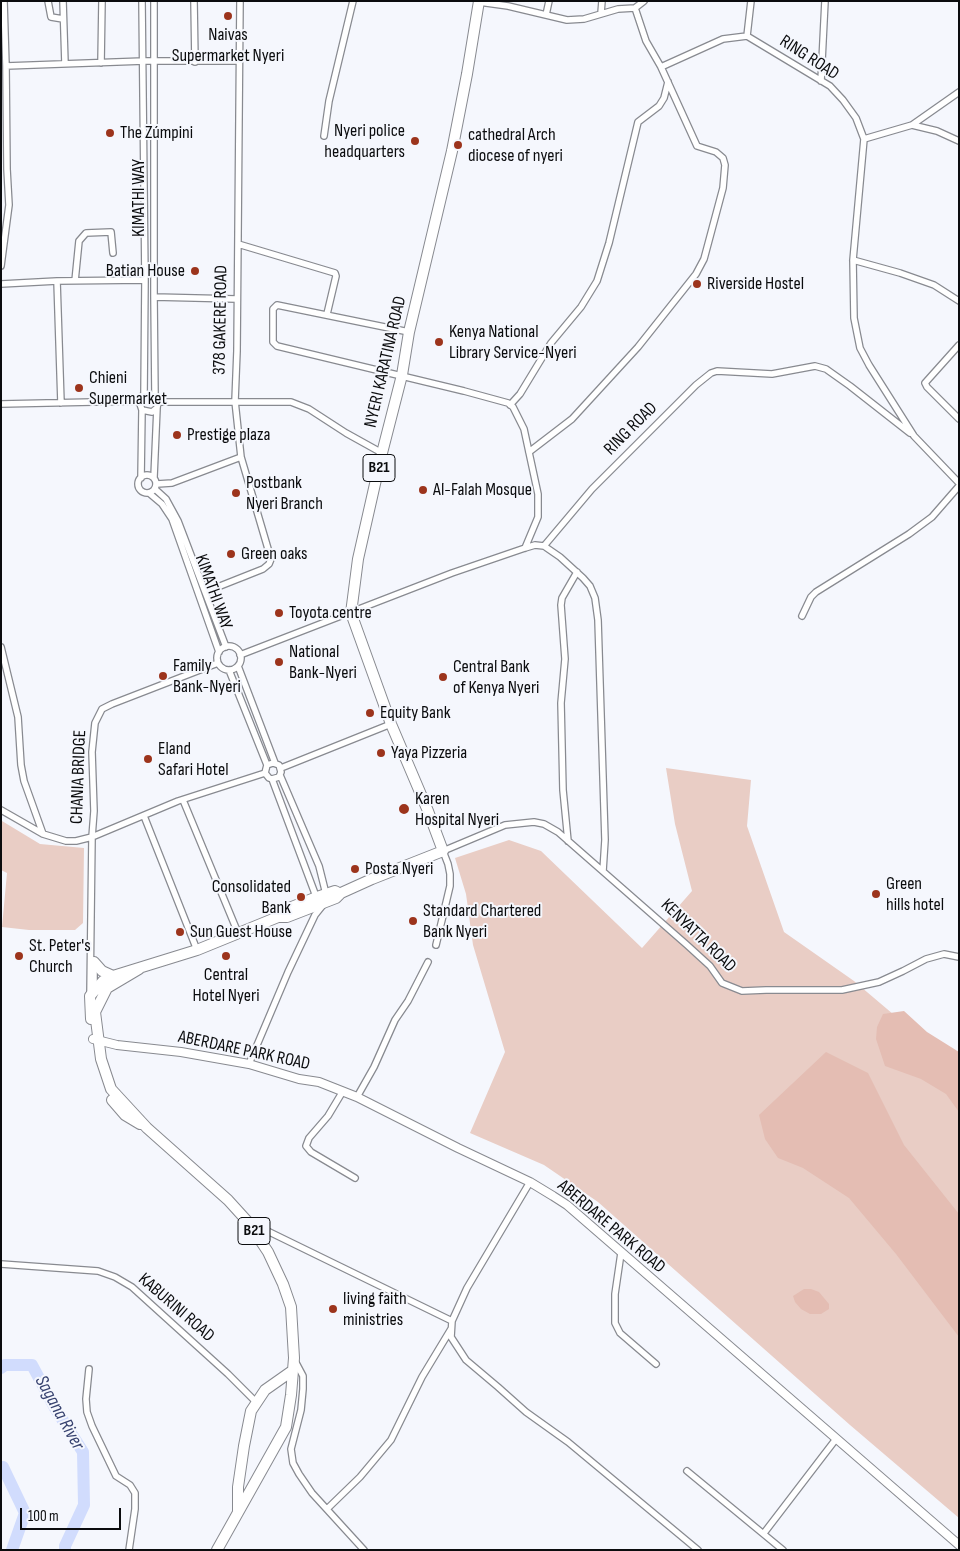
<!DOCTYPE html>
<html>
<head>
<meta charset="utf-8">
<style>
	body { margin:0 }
	#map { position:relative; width:960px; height:1551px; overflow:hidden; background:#f5f7fd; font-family:"Sofia Sans Condensed",sans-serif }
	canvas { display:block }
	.frame { position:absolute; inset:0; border:2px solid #0b0c0e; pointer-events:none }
	.scale { position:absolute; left:20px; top:1508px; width:101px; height:22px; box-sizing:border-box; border:2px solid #0b0c0e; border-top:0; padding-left:6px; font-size:15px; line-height:18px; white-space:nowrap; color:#0b0c0e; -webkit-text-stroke:4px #f5f7fd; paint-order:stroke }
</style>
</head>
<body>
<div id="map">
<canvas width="960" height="1551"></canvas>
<div class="frame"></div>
<div class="scale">100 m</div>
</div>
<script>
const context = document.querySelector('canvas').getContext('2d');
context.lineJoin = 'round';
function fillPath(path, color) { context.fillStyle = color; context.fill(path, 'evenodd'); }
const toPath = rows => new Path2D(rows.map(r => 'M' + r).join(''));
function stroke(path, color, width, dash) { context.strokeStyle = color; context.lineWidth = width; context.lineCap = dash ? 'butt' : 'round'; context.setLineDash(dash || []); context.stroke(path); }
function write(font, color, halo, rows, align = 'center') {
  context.font = font + ' "Sofia Sans Condensed",sans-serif'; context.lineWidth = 4; context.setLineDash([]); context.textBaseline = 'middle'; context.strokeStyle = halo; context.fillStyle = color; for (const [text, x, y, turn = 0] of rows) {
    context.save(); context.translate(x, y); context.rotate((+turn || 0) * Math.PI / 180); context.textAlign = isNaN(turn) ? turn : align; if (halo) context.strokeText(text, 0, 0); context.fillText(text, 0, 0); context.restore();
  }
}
fillPath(toPath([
	[666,768,751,780,747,826,784,932,854,981,959,1070,959,1518,850,1425,598,1202,544,1165,470,1133,505,1052,473,945,466,894,455,858,509,840,541,851,642,948,692,891,675,824],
	[2,821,40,844,84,848,83,923,75,930,29,930,2,927,7,873,1,870]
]), '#e9cdc5');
fillPath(toPath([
	[904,1011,927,1032,959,1052,959,1112,946,1094,921,1079,885,1066,876,1039,877,1027,883,1014],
	[826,1052,868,1073,904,1145,959,1214,959,1337,896,1254,849,1198,803,1168,778,1158,765,1139,759,1115],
	[804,1289,811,1289,819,1292,829,1304,829,1309,821,1314,810,1314,801,1309,795,1302,793,1296]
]), '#e4bdb3');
stroke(toPath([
	[1,1368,5,1365,32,1365,55,1408,83,1452,84,1505,65,1546,65,1550],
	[1,1468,3,1467,25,1513,12,1550]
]), '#d1dcfd', 12);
const street = toPath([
	[4,1,6,66],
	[48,1,51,17,63,19],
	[63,1,65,64],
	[142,1,145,280,144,395],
	[154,1,154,297,155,396],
	[194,1,195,62],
	[479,2,508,6,567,20,584,19,618,9,635,8,646,41,661,67,723,39,747,36,830,86,843,100,856,118,864,139,853,260,854,318,860,348,869,365,914,436,959,483],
	[635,8,644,1],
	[601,13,602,1],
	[546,15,549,1],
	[747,36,751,1],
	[101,63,102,1],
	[821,81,825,1],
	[912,125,937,131,959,141],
	[324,136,329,101,353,1],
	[864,139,912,125,959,92],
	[238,244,335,273,336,276,327,314],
	[853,260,900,273,934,285,959,301],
	[1,266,9,205,7,169,6,66,144,61,239,61],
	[57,281,61,403],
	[75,281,79,241,86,233,111,232,113,253],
	[1,284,57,281,145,280],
	[154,297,236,299],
	[409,332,277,305,273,309,273,342,277,346,464,391,508,403,513,407,524,429,538,494,538,517,525,548],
	[959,345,925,383,927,387,959,419],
	[159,402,291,402,309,409,346,433,382,453],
	[1,404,139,401],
	[510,405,520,394,551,343,581,307,597,281,609,243,638,122,659,106,664,98,668,82],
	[529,452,572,419,638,347,696,274,704,259,723,188,725,165,723,158,716,152,697,146,661,67],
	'138 484a9 9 0 1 1 18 0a9 9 0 1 1-18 0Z',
	[154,477,157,408],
	[141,478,142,410,139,401,142,396,147,394,155,396,158,400,157,408,152,412,142,410],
	[157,484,172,483,241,457],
	[155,489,166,499,178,521,226,647],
	[149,493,162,504,172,519,219,652],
	[544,546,592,489,696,385,711,373,717,371,772,374,815,366,826,369,850,386,910,433],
	[205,592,263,569,269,564,271,559,241,457,235,401,237,351,240,1],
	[802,616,811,597,816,592,909,534,932,517,959,486],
	'217 658a12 12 0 1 1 24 0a12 12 0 1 1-24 0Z',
	[1,647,18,717,21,765,24,781,43,834],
	[240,655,452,573,525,548,535,545,544,546,560,557,583,578,590,586,595,598,598,620,605,840,603,871],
	[238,666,275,763],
	[229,670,267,765],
	[281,768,391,724],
	[280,775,319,866,326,894],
	[272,779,279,777,281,772,279,765,273,763,267,765,265,773,269,778,272,779,317,899],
	[183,800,238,933],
	[1,810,43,834,66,841,76,841,92,837,178,801,265,773],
	[144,816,197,950],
	[568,841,563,790,561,703,565,659,561,605,562,598,577,572],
	[436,945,450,886,450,874,448,864,443,851,505,825,534,822,544,824,558,832,687,945,710,966,722,983,742,991,766,990,842,990,879,982,903,971,926,959,944,954,959,957],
	[94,964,94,990],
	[90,995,92,837,94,811,92,752,95,723,102,709,112,704,218,663],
	[249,1064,288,972,315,915,323,905],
	[343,1091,328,1116,309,1138,306,1146,311,1152,355,1178],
	[357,1097,374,1067,395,1020,408,1001,428,962],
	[530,1182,467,1288,452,1321,451,1337,466,1360,498,1387,526,1412,568,1442,698,1550],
	[251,1223,452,1321],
	[621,1253,615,1294,615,1323,620,1333,656,1364],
	[1,1264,98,1271,115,1277,132,1287,228,1374,256,1402],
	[295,1361,303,1376,303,1389,301,1410,291,1449,293,1463,299,1474,312,1493,364,1550],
	[89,1369,86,1399,87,1412,92,1426,116,1476,130,1485,135,1493,135,1509,129,1550],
	[687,1471,783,1550],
	[327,1509,360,1477,391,1440,422,1377,451,1329],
	[764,1533,836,1439]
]);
const secondary = toPath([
	[93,1039,117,1045,181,1052,249,1064,299,1079,319,1082,357,1097,458,1148,530,1182,553,1196,567,1205,959,1545]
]);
const highway = toPath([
	[278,917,287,917,336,898,341,893,372,879,443,851,428,811,391,724,351,613,358,559,382,453,402,375,409,332,452,151,467,74,479,1],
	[94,962,102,971,113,976],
	[139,969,107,988,95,1012,101,1059,111,1089,147,1128,228,1200,248,1222,268,1252,283,1284,291,1307,294,1358,291,1395,286,1427,217,1550],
	[91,1019,90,996,103,981,113,976,197,950,278,917,284,910,317,897,335,891,337,892],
	[112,1100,125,1115,140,1124],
	[238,1511,238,1487,244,1446,251,1411,265,1390,292,1371]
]);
stroke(street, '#888a90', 8);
stroke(secondary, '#888a90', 10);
stroke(highway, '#888a90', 12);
stroke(street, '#fff', 5.5);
stroke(secondary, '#fff', 8);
stroke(highway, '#fff', 10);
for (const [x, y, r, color] of [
	[228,16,5,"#9c341c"],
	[110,133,5,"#9c341c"],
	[415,141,5,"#9c341c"],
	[458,145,5,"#9c341c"],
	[195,271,5,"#9c341c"],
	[697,284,5,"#9c341c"],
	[439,342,5,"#9c341c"],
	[79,388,5,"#9c341c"],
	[177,435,5,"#9c341c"],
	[423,490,5,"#9c341c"],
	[236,493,5,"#9c341c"],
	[231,554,5,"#9c341c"],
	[279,613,5,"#9c341c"],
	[279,662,5,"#9c341c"],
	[163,676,5,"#9c341c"],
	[443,677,5,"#9c341c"],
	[370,713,5,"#9c341c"],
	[381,753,5,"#9c341c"],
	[148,759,5,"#9c341c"],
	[404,809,6,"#9c341c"],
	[355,869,5,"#9c341c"],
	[876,894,5,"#9c341c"],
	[301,897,5,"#9c341c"],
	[413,921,5,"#9c341c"],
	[180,932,5,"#9c341c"],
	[19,956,5,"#9c341c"],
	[226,956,5,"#9c341c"],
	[333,1309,5,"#9c341c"]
]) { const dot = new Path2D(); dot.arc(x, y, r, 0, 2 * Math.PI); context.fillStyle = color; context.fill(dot); stroke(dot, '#f5f7fd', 2); }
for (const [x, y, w] of [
	[379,468,32],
	[254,1231,32]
]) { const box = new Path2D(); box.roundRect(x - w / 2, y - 13.5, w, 27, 4); context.fillStyle = '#f5f7fd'; context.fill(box); stroke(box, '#0b0c0e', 1); }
write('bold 16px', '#0b0c0e', null, [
	["B21",379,468],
	["B21",254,1231]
]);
write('18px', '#0b0c0e', '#f5f7fd', [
	["Naivas",228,35,"center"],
	["Supermarket Nyeri",228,56,"center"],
	["Nyeri police",405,131,"right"],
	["headquarters",405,152,"right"],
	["The Zúmpini",120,133],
	["cathedral Arch",468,135],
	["diocese of nyeri",468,156],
	["Batian House",185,271,"right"],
	["Riverside Hostel",707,284],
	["Kenya National",449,332],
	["Library Service-Nyeri",449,353],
	["Chieni",89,378],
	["Supermarket",89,399],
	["Prestige plaza",187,435],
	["Postbank",246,483],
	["Nyeri Branch",246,504],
	["Al-Falah Mosque",433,490],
	["Green oaks",241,554],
	["Toyota centre",289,613],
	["National",289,652],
	["Bank-Nyeri",289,673],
	["Family",173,666],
	["Bank-Nyeri",173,687],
	["Central Bank",453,667],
	["of Kenya Nyeri",453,688],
	["Equity Bank",380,713],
	["Eland",158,749],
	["Safari Hotel",158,770],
	["Yaya Pizzeria",391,753],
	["Karen",415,799],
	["Hospital Nyeri",415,820],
	["Posta Nyeri",365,869],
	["Green",886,884],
	["hills hotel",886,905],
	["Consolidated",291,887,"right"],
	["Bank",291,908,"right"],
	["Standard Chartered",423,911],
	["Bank Nyeri",423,932],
	["Sun Guest House",190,932],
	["St. Peter's",29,946],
	["Church",29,967],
	["Central",226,975,"center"],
	["Hotel Nyeri",226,996,"center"],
	["living faith",343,1299],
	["ministries",343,1320]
], 'left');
write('18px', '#0b0c0e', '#f5f7fd', [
	["RING ROAD",809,58,33],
	["KIMATHI WAY",139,198,-90],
	["378 GAKERE ROAD",221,320,-89],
	["NYERI KARATINA ROAD",386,362,-77],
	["RING ROAD",631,429,-45],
	["KIMATHI WAY",213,592,70],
	["CHANIA BRIDGE",79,777,-88],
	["KENYATTA ROAD",698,936,44],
	["ABERDARE PARK ROAD",244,1051,12],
	["ABERDARE PARK ROAD",611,1227,40],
	["KABURINI ROAD",176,1308,41]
]);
write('italic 19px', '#37426f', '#f5f7fd', [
	["Sagana River",59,1413,61]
]);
</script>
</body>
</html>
